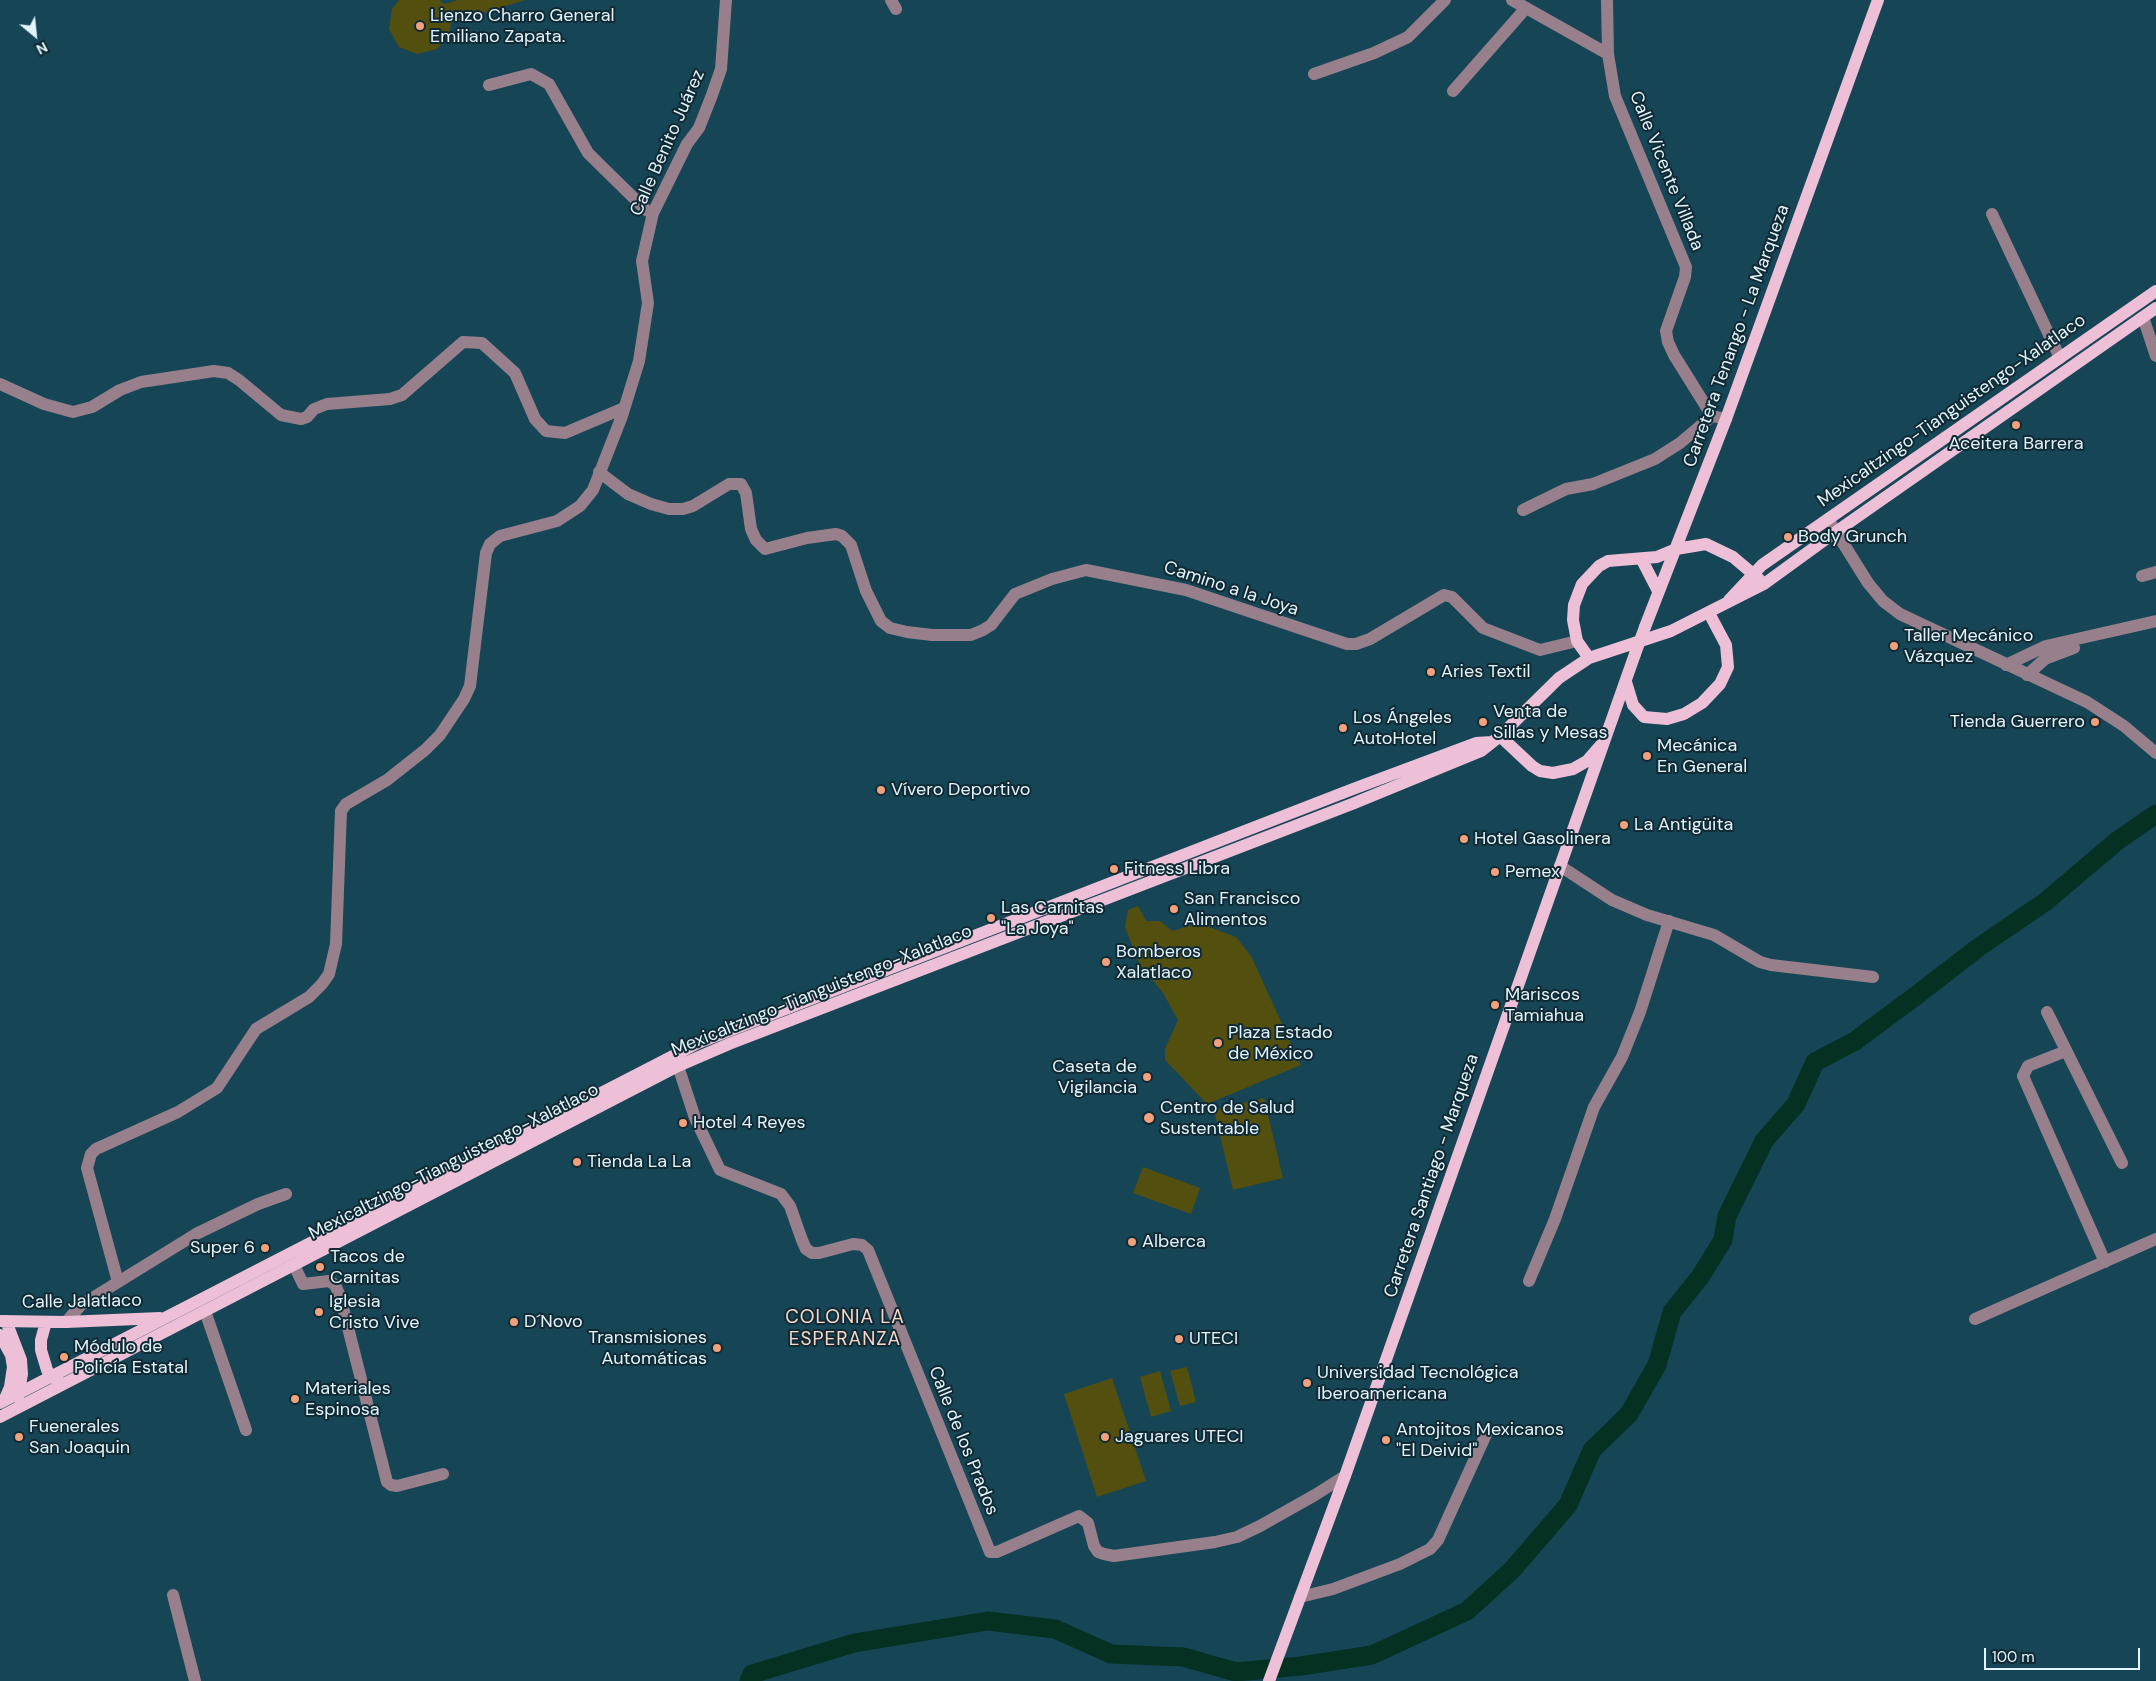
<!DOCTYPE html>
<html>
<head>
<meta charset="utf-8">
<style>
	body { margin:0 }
	#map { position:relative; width:2156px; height:1681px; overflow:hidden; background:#164556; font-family:"DM Sans",sans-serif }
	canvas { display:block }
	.north { position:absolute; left:10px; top:10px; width:50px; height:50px; -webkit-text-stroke:4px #102933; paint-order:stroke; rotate:152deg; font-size:14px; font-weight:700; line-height:20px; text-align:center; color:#e2f4fc }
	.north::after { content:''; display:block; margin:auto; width:18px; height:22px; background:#e2f4fc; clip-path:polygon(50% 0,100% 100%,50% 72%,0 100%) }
	.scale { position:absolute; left:1984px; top:1648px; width:156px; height:22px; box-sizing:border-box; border:2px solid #e2f4fc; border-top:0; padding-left:6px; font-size:15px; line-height:18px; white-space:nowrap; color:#e2f4fc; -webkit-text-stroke:4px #102933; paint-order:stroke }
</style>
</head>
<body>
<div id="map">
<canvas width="2156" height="1681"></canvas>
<div class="north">N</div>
<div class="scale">100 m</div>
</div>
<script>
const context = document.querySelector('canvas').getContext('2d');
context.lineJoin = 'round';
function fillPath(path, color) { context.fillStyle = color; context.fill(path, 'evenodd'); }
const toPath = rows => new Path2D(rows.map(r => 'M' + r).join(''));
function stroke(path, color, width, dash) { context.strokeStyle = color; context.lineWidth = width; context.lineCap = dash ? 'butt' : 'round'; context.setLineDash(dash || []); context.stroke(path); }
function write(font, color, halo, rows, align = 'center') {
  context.font = font + ' "DM Sans",sans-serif'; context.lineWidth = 4; context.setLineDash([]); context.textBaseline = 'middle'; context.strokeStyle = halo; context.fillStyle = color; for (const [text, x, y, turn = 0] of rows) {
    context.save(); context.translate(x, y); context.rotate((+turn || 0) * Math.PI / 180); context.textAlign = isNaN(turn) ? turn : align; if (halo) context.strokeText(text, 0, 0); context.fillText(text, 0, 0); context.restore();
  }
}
fillPath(toPath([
	[399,0,440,0,444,4,458,0,525,0,451,23,449,33,437,49,417,54,399,47,389,29,392,9],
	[1138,906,1146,921,1160,921,1172,931,1199,923,1236,937,1251,956,1301,1065,1207,1104,1165,1060,1165,1049,1178,1020,1163,993,1139,963,1125,927,1128,910],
	[1264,1098,1283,1178,1233,1190,1214,1110],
	[1143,1167,1200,1188,1191,1214,1133,1193],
	[1187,1367,1196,1402,1180,1406,1170,1371],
	[1160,1371,1171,1411,1151,1417,1140,1377],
	[1112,1378,1146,1481,1097,1497,1064,1394]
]), '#534f0f');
stroke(toPath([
	[749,1681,752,1674,854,1643,988,1621,1055,1629,1111,1654,1183,1657,1236,1672,1301,1666,1372,1655,1467,1611,1512,1570,1568,1505,1592,1450,1629,1414,1657,1365,1672,1312,1700,1277,1723,1240,1727,1216,1764,1141,1796,1104,1815,1062,1855,1041,1917,995,1979,947,2045,902,2117,841,2156,814]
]), '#043122', 19);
stroke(toPath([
	[891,0,896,9],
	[1512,0,1608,54],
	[1607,0,1608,54,1615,96,1686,267,1685,277,1666,331,1668,342,1674,355,1712,416,1726,419],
	[1314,74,1374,53,1408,37,1445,0],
	[489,85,531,74,549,84,588,153,646,210,653,213],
	[1453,91,1526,8],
	[1992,214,2060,358],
	[2143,317,2156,356],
	[0,384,44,404,73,412,92,407,120,390,141,382,214,371,228,373,239,380,281,415,301,419,307,417,314,409,327,404,390,399,402,395,463,342,482,343,515,373,535,419,546,431,565,433,624,408],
	[599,472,628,494,651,504,669,509,683,509,693,506,729,484,741,484,746,493,751,529,756,540,765,549,807,538,836,534,842,536,851,545,866,591,881,621,890,628,907,632,932,635,971,635,983,630,991,625,1015,594,1052,579,1086,570,1186,590,1347,644,1356,644,1370,639,1444,595,1452,597,1483,628,1540,650,1577,641],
	[1523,510,1566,489,1593,484,1655,459,1680,443,1712,416],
	[1828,519,1868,583,1883,601,1900,614,2087,702,2124,726,2156,753],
	[2142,576,2156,572],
	[2006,665,2046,646,2156,621],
	[2027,675,2045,659,2074,648],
	[1560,866,1612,900,1647,915,1714,935,1760,962,1771,965,1873,977],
	[2047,1012,2122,1163],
	[2066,1051,2028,1066,2023,1076,2105,1262],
	[678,1066,695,1118,720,1170,781,1194,790,1206,802,1240,806,1249,812,1253,819,1253,853,1244,862,1245,868,1250,990,1552,997,1552,1079,1516,1088,1523,1094,1546,1098,1552,1104,1554,1114,1556,1215,1542,1237,1537,1260,1526,1315,1495,1345,1476],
	[294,1265,303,1284,329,1281,335,1285,340,1296,387,1482,391,1485,397,1486,443,1474],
	[1529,1281,1555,1219,1594,1107,1622,1057,1640,1012,1669,921],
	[118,1282,87,1168,91,1154,96,1149,178,1112,217,1088,256,1029,309,997,322,984,329,974,336,944,341,811,346,804,387,780,425,750,440,735,464,699,470,686,486,553,490,544,500,536,557,521,580,506,593,490,622,416,639,361,648,303,642,261,653,213,687,144,699,128,712,95,721,69,726,0],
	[205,1311,246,1430],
	[1975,1319,2156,1239],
	[66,1322,81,1305,196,1234,258,1204,286,1194],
	[173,1595,195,1681],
	[1300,1597,1333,1589,1400,1564,1430,1549,1438,1540,1488,1430]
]), '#97808c', 12);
stroke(toPath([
	[1642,560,1658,591],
	[1729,600,1762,565,2156,291],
	[1645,627,1726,419,1878,0],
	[1589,658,1577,641,1573,620,1574,605,1582,584,1599,566,1608,561,1657,557,1676,549,1706,544,1733,557,1759,579],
	[1626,682,1633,705,1644,717,1667,719,1684,714,1702,703,1720,684,1728,667,1726,645,1709,613],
	[1500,736,1532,766,1540,771,1553,773,1573,769,1587,761,1601,745],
	[0,1321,66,1322,160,1318],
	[6,1321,21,1360,22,1374,18,1397],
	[46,1322,41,1340,41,1350,47,1370,51,1377,58,1380],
	[0,1335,11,1355,13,1367,10,1387,4,1401],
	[0,1403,698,1043,1353,789,1476,743,1492,742],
	[0,1417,678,1066,729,1044,1352,804,1481,751,1500,736,1559,678,1589,658,1671,631,1764,584,1837,531,2156,308],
	[1269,1681,1345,1476,1635,654]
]), '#eec0d8', 12);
stroke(toPath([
	[1635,654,1645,627]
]), '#eec0d8', 12);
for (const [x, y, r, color] of [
	[420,26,5,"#f1a17c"],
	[2016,425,5,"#f1a17c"],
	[1788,537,5,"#f1a17c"],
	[1894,646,5,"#f1a17c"],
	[1431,672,5,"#f1a17c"],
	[1483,722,5,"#f1a17c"],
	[2095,722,5,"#f1a17c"],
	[1343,728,5,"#f1a17c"],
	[1647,756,5,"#f1a17c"],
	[881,790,5,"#f1a17c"],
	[1624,825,5,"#f1a17c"],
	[1464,839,5,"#f1a17c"],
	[1114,869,5,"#f1a17c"],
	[1495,872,5,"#f1a17c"],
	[1174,909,5,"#f1a17c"],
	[991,918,5,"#f1a17c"],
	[1106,962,5,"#f1a17c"],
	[1495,1005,5,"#f1a17c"],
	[1218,1043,5,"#f1a17c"],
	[1147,1077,5,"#f1a17c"],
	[1149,1118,6,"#f1a17c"],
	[683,1123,5,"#f1a17c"],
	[577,1162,5,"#f1a17c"],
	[1132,1242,5,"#f1a17c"],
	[265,1248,5,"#f1a17c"],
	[320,1267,5,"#f1a17c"],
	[319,1312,5,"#f1a17c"],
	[514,1322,5,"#f1a17c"],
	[1179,1339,5,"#f1a17c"],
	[717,1348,5,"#f1a17c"],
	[64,1357,5,"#f1a17c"],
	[1307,1383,5,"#f1a17c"],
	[295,1399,5,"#f1a17c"],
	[19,1437,5,"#f1a17c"],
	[1105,1437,5,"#f1a17c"],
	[1386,1440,5,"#f1a17c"]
]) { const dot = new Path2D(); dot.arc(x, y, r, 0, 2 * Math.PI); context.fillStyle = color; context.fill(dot); stroke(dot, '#102933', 2); }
write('18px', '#e2f4fc', '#102933', [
	["Lienzo Charro General",430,16],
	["Emiliano Zapata.",430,37],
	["Aceitera Barrera",2016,444,"center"],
	["Body Grunch",1798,537],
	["Taller Mecánico",1904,636],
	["Vázquez",1904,657],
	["Aries Textil",1441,672],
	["Venta de",1493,712],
	["Sillas y Mesas",1493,733],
	["Los Ángeles",1353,718],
	["AutoHotel",1353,739],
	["Tienda Guerrero",2085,722,"right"],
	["Mecánica",1657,746],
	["En General",1657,767],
	["Vívero Deportivo",891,790],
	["La Antigüita",1634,825],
	["Hotel Gasolinera",1474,839],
	["Fitness Libra",1124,869],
	["Pemex",1505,872],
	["San Francisco",1184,899],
	["Alimentos",1184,920],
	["Las Carnitas",1001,908],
	["\"La Joya\"",1001,929],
	["Bomberos",1116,952],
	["Xalatlaco",1116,973],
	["Mariscos",1505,995],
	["Tamiahua",1505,1016],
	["Plaza Estado",1228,1033],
	["de México",1228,1054],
	["Caseta de",1137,1067,"right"],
	["Vigilancia",1137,1088,"right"],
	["Centro de Salud",1160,1108],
	["Sustentable",1160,1129],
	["Hotel 4 Reyes",693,1123],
	["Tienda La La",587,1162],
	["Alberca",1142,1242],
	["Super 6",255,1248,"right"],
	["Tacos de",330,1257],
	["Carnitas",330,1278],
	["Iglesia",329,1302],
	["Cristo Vive",329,1323],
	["D´Novo",524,1322],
	["Transmisiones",707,1338,"right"],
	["Automáticas",707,1359,"right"],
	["UTECI",1189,1339],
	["Módulo de",74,1347],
	["Policía Estatal",74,1368],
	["Universidad Tecnológica",1317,1373],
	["Iberoamericana",1317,1394],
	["Materiales",305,1389],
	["Espinosa",305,1410],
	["Fuenerales",29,1427],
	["San Joaquin",29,1448],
	["Antojitos Mexicanos",1396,1430],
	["\"El Deivid\"",1396,1451],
	["Jaguares UTECI",1115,1437]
], 'left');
write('18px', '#e2f4fc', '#102933', [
	["Calle Benito Juárez",668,143,-66],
	["Calle Vicente Villada",1666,171,68],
	["Carretera Tenango - La Marqueza",1737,336,-70],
	["Mexicaltzingo-Tianguistengo-Xalatlaco",1952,411,-35],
	["Camino a la Joya",1231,589,18],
	["Mexicaltzingo-Tianguistengo-Xalatlaco",822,991,-22],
	["Mexicaltzingo-Tianguistengo-Xalatlaco",454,1162,-27],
	["Carretera Santiago - Marqueza",1432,1176,-71],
	["Calle Jalatlaco",82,1302,-1],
	["Calle de los Prados",963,1441,68]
]);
context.letterSpacing = '1px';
write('19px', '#f7d8ca', '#102933', [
	["COLONIA LA",845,1318],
	["ESPERANZA",845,1340]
]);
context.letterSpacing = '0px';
</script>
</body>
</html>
